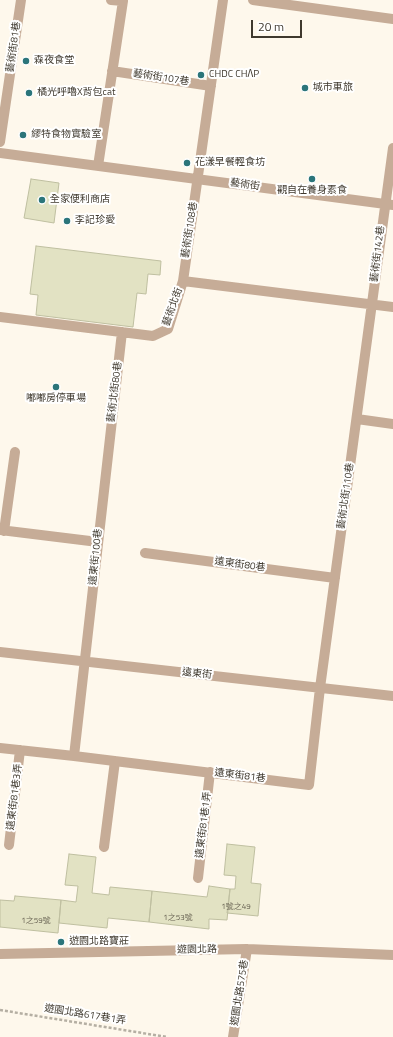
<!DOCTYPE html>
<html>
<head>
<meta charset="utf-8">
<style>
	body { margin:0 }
	#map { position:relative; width:393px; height:1037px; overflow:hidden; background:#fef8ec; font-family:"Titillium Web",sans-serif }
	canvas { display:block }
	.scale { position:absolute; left:251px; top:20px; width:51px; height:18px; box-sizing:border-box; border:2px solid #3f392e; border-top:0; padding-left:5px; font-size:12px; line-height:14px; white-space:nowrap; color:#3f392e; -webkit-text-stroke:3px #fff; paint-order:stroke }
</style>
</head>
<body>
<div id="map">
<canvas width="393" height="1037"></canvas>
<div class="scale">20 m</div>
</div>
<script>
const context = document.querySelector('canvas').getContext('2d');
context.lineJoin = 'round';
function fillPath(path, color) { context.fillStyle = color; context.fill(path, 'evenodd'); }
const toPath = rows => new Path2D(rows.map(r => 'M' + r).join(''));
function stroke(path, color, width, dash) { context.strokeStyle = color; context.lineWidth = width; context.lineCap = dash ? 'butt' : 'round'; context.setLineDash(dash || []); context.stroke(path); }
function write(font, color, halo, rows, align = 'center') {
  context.font = font + ' "Titillium Web","Noto Sans TC",sans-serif'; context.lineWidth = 4; context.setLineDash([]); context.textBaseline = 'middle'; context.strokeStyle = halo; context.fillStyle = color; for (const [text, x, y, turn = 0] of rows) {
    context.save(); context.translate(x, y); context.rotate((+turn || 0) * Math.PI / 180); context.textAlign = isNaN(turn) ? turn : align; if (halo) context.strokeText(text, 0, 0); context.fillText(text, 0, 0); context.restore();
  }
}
const building = toPath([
	[31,179,59,183,54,223,24,218,31,179],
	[36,246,161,261,160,275,148,274,146,294,137,293,133,327,36,315,38,295,30,294,36,246],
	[227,844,255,847,251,883,261,884,258,916,227,913,230,889,235,889,236,876,224,875,227,844],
	[69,854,96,857,92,893,109,895,110,887,152,891,149,922,108,918,107,928,59,923,61,900,76,902,78,886,65,885,69,854],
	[209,886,230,889,227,920,209,919,209,929,149,922,152,891,207,897,209,886],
	[15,896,61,900,58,933,0,927,0,900,14,901,15,896]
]);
fillPath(building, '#e2e2c3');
stroke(building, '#bfbfa0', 1);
stroke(toPath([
	[0,1010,167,1037]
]), '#b5afa3', 2.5, [3, 2]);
stroke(toPath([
	[111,0,123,1,123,0],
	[253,0,393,19],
	[112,71,211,86],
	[0,142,21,0],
	[0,153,393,205],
	[98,166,123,1],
	[183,281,393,307],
	[0,317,153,336,168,329,183,281,223,0],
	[122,332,74,756,309,785,320,688,393,148],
	[357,419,393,424],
	[0,530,98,542],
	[4,531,15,452],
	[145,553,335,578],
	[0,652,393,696],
	[0,748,74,756],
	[9,845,20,750],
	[104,847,115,761],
	[198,878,210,772],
	[0,954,247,949,393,955],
	[233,1037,247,949]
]), '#c6ac97', 10);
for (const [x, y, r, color] of [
	[26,61,4,"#2b757a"],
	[201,75,4,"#2b757a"],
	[305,88,4,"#2b757a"],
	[29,93,4,"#2b757a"],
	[23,135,4,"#2b757a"],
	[187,163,4,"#2b757a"],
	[312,179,4,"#2b757a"],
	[42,200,4,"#2b757a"],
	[67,221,4,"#2b757a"],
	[56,387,4,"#2b757a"],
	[61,942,4,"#2b757a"]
]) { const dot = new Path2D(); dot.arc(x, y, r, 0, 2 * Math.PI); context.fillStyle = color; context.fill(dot); stroke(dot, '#fff', 1.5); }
write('8px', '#686353', null, [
	["1號之49",236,907],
	["1之53號",178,918],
	["1之59號",36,921]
]);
write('10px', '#3f392e', '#fff', [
	["藝術街81巷",14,47,-82],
	["藝術街107巷",161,78,9],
	["藝術街",245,185,8],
	["藝術街108巷",190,230,-81],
	["藝術街142巷",378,254,-83],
	["藝術北街",173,307,-70],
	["藝術北街80巷",115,392,-83],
	["藝術北街110巷",346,496,-82],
	["遠東街100巷",96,557,-84],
	["遠東街80巷",240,565,8],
	["遠東街",197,674,6],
	["遠東街81巷",240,776,7],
	["遠東街81巷3弄",15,797,-83],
	["遠東街81巷1弄",204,825,-83],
	["遊園北路",197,950,-1],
	["遊園北路575巷",240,993,-81],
	["遊園北路617巷1弄",85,1015,9]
]);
write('10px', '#3f392e', '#fff', [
	["森夜食堂",34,61],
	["CHDC CHΛP",209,75],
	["城市車旅",313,88],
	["橘光呼嚕X背包cat",37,93],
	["繆特食物實驗室",31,135],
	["花漾早餐輕食坊",195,163],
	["觀自在養身素食",312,191,"center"],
	["全家便利商店",50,200],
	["李記珍愛",75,221],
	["嘟嘟房停車場",56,399,"center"],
	["遊園北路寶莊",69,942]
], 'left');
</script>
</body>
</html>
